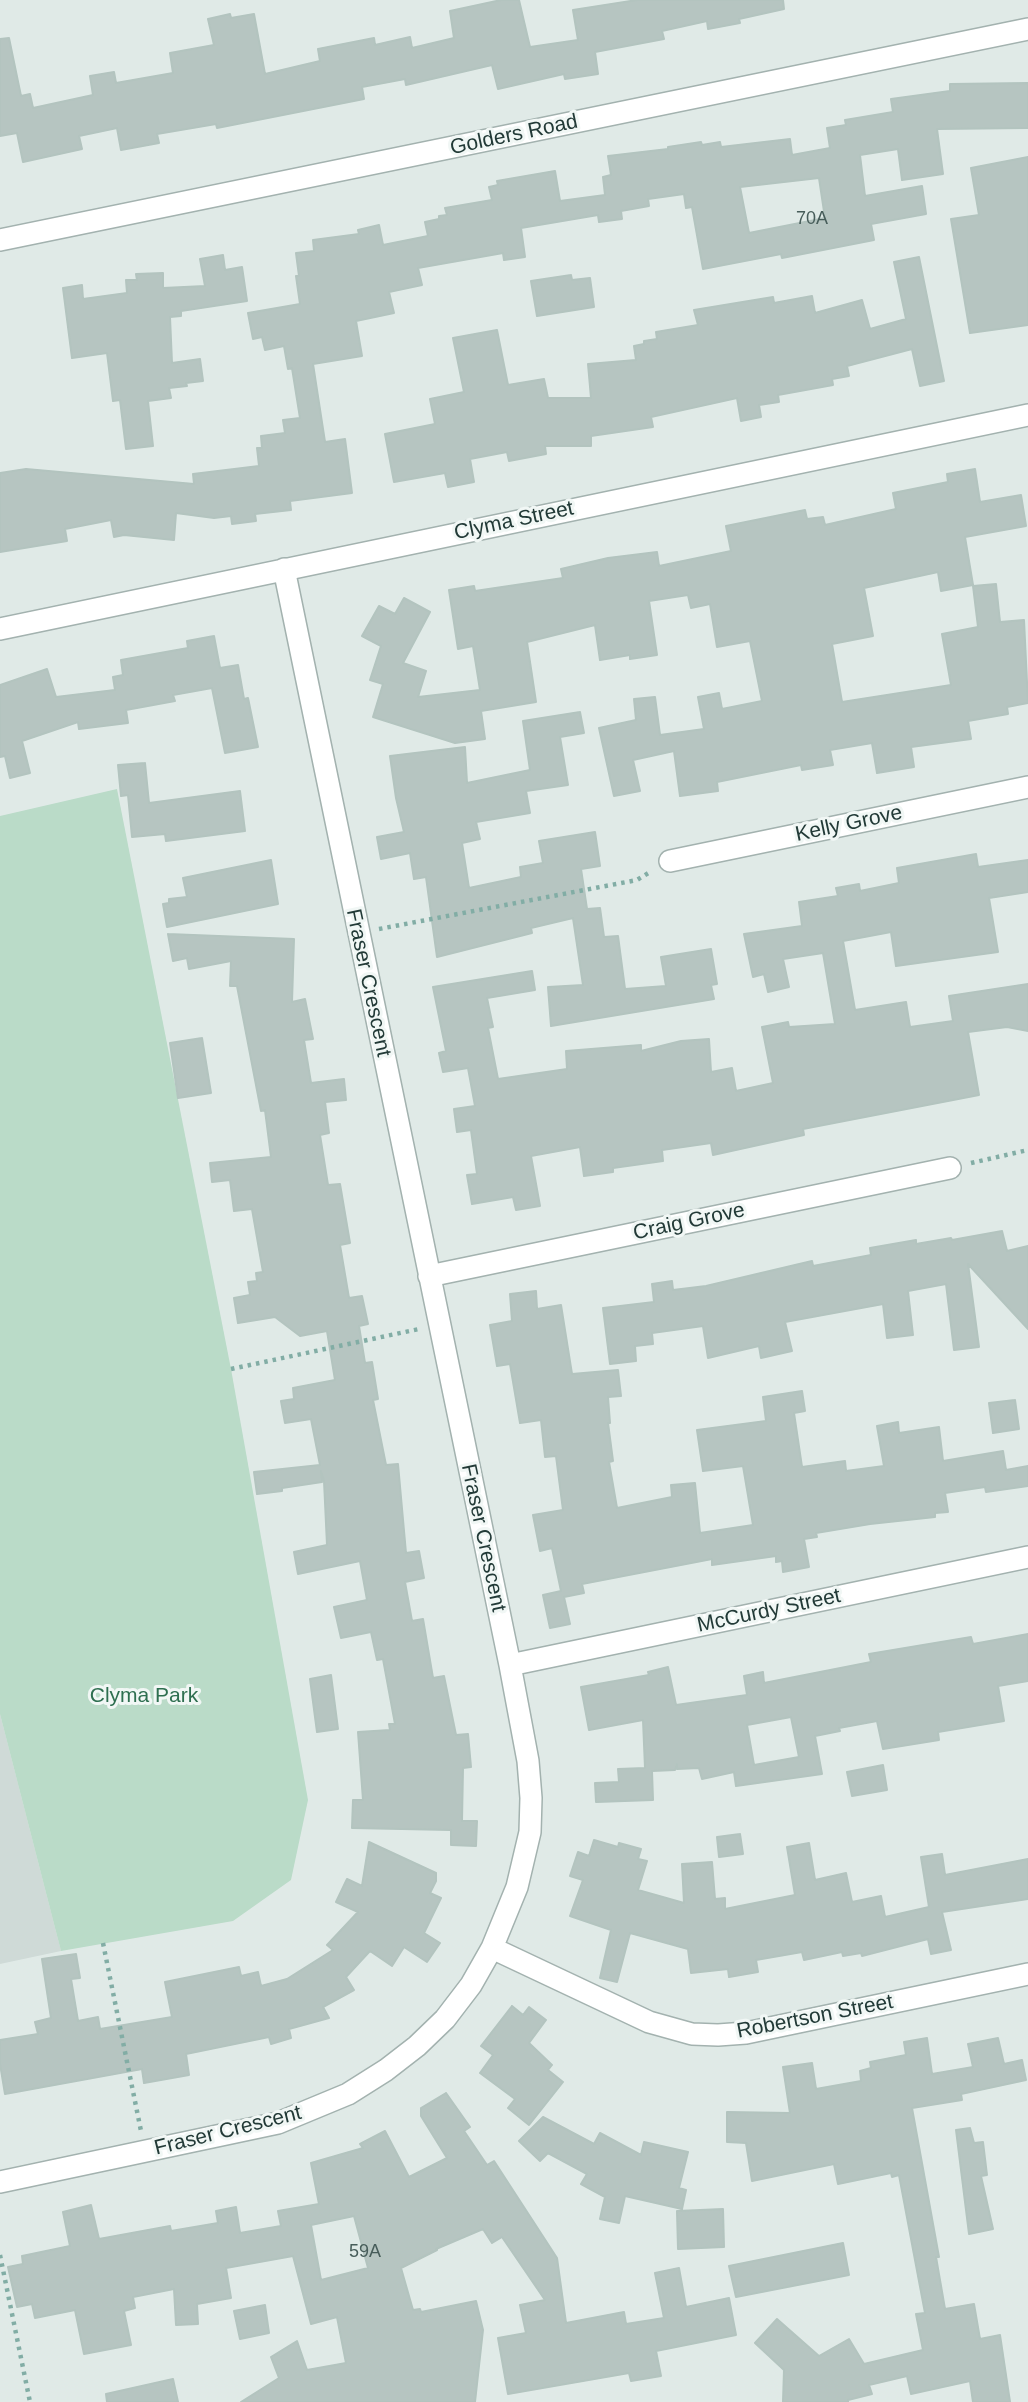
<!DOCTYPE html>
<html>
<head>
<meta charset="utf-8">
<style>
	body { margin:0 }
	canvas { display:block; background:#e0eae7 }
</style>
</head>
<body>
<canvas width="1028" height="2402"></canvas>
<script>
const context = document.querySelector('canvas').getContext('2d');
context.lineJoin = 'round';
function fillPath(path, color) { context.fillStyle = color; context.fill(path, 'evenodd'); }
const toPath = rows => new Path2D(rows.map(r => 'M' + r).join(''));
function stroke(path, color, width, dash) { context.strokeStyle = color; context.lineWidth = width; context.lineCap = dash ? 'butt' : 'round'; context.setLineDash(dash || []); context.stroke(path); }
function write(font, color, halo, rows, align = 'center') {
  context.font = font + ' Helvetica,sans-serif'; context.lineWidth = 6; context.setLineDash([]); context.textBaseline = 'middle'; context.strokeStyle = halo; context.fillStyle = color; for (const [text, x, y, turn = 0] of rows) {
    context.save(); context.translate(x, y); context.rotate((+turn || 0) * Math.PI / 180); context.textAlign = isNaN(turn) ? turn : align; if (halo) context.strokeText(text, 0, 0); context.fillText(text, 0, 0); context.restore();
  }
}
fillPath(toPath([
	[0,1714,61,1951,0,1964]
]), '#cfdad7');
fillPath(toPath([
	[117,789,231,1369,308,1800,291,1880,233,1921,61,1951,0,1714,0,816]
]), '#badbc8');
const building = toPath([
	[501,0,519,0,530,47,578,40,573,10,637,0,783,0,784,9,739,19,740,23,708,29,707,21,662,31,664,39,595,52,598,74,565,79,564,74,498,89,492,65,406,85,405,79,362,87,364,99,217,128,216,124,157,134,159,143,121,150,117,128,79,136,82,149,23,162,17,133,0,136,0,39,9,38,21,96,30,94,33,108,93,95,90,76,114,72,116,83,173,73,170,53,214,45,208,19,230,14,231,18,254,14,265,74,320,61,318,49,374,38,375,45,410,37,412,48,454,38,450,11,501,0],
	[1028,83,1028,128,937,129,943,174,902,180,898,149,860,155,865,196,922,186,926,214,871,224,874,240,782,258,781,254,703,269,692,207,686,208,684,194,648,199,649,206,621,211,622,219,599,222,598,215,521,228,525,257,504,260,503,253,418,268,422,285,389,292,394,313,356,321,362,356,313,364,325,442,345,439,352,493,290,501,291,510,255,514,256,521,232,524,231,516,214,518,176,513,174,540,124,535,114,537,111,520,65,529,67,541,0,552,0,473,26,469,194,484,193,474,259,466,257,448,262,448,261,436,285,433,283,420,300,418,292,368,288,369,284,346,265,350,262,337,253,339,248,313,300,304,296,276,299,276,296,253,314,251,313,240,359,234,358,230,379,225,383,245,428,236,425,222,439,219,439,216,447,215,445,208,492,200,489,187,498,185,497,181,555,171,560,201,605,195,603,177,611,175,608,156,668,149,668,147,701,142,702,145,720,142,721,147,790,139,792,155,830,148,827,128,846,125,845,120,893,112,891,99,950,91,950,84,1028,83],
	[819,178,825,218,749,233,740,187,819,178],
	[1028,157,1028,325,970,333,951,219,979,215,971,168,1028,157],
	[223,255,225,270,242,267,247,301,181,311,181,316,170,317,172,363,200,359,203,381,186,383,187,386,169,388,171,398,148,401,153,446,126,449,120,400,113,401,107,353,72,358,63,288,82,285,83,299,127,293,126,280,137,280,136,274,163,273,163,288,205,286,200,259,223,255],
	[919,257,944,381,920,386,912,349,847,366,849,376,832,379,833,385,778,395,779,402,759,405,761,417,741,421,737,398,651,417,653,427,591,436,591,446,545,446,546,454,509,461,507,452,470,459,474,482,448,487,445,473,394,482,385,434,435,424,430,399,464,392,453,338,497,330,508,385,544,379,548,398,591,398,588,364,636,360,634,346,644,344,644,341,657,339,656,332,698,325,694,310,773,297,774,303,812,296,815,313,862,300,870,329,906,319,894,262,919,257],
	[571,275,572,280,590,278,594,307,537,316,531,281,571,275],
	[975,469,980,502,1021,495,1026,526,965,537,973,585,941,591,938,572,864,588,873,636,832,644,842,702,951,685,942,634,978,627,973,586,996,584,1000,622,1024,620,1028,703,1007,707,1008,714,968,721,971,739,911,747,914,767,877,773,872,743,830,750,833,765,802,770,801,765,717,782,718,791,680,796,674,751,633,760,640,791,614,796,599,728,636,720,634,699,655,697,660,735,704,729,698,697,719,693,722,709,762,701,750,641,717,647,710,604,691,608,688,595,649,601,657,655,630,659,630,655,600,660,595,625,527,642,536,702,481,711,485,739,455,743,373,717,383,684,370,680,381,646,362,636,379,606,395,614,404,598,430,612,403,663,426,671,418,697,480,690,473,646,458,649,449,590,474,586,475,591,563,578,561,569,608,558,657,552,659,566,731,551,726,526,805,510,807,519,823,517,825,525,896,509,893,493,948,482,947,474,975,469],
	[214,636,220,668,238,665,244,699,248,698,258,747,225,753,212,688,173,695,175,701,126,710,128,723,79,729,78,722,22,741,30,773,10,778,5,756,0,757,0,685,47,669,56,697,115,690,113,677,123,675,121,660,188,648,187,641,214,636],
	[580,712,584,733,560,737,568,785,526,791,530,813,476,822,480,839,462,843,469,888,521,877,520,867,543,863,539,841,595,832,600,866,581,869,587,909,600,908,604,937,618,936,625,989,666,986,661,957,711,949,717,984,711,985,714,999,551,1026,548,987,583,985,573,918,531,928,532,933,437,957,426,877,414,879,410,853,381,859,377,837,404,832,396,798,390,756,465,747,467,783,530,770,523,721,580,712],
	[145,763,149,803,240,791,245,831,166,841,165,834,132,837,128,795,121,796,118,765,145,763],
	[976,854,978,867,1028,860,1028,892,989,898,998,952,896,966,891,932,843,941,855,1010,906,1002,910,1027,953,1021,949,996,1028,984,1028,1031,1007,1027,968,1032,979,1095,803,1129,804,1135,713,1155,711,1143,662,1150,663,1161,613,1168,613,1172,584,1176,580,1147,531,1156,540,1206,516,1210,513,1197,472,1204,467,1175,477,1174,471,1130,457,1132,454,1109,475,1106,468,1068,443,1072,439,1053,446,1051,433,987,532,971,535,990,487,998,493,1027,488,1028,498,1079,567,1069,566,1051,641,1045,641,1051,681,1041,709,1039,711,1072,732,1068,736,1091,773,1083,762,1027,788,1022,789,1027,835,1024,823,953,783,959,789,987,768,992,764,974,753,977,744,934,802,926,799,902,838,896,836,888,859,884,860,891,899,883,897,868,976,854],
	[271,860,278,904,167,927,163,904,169,903,169,899,187,897,183,878,271,860],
	[168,934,294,939,292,1002,305,999,313,1039,304,1040,311,1083,344,1079,346,1100,325,1102,329,1133,320,1135,328,1185,340,1184,350,1243,340,1245,349,1298,362,1296,368,1324,359,1326,365,1363,372,1362,378,1399,373,1400,386,1465,398,1464,406,1553,419,1551,424,1578,405,1582,412,1621,423,1619,433,1678,444,1676,456,1735,468,1734,471,1767,463,1768,462,1821,477,1821,476,1846,451,1845,451,1830,352,1828,353,1800,363,1800,358,1732,390,1730,389,1724,395,1724,383,1659,377,1660,371,1632,341,1638,334,1607,367,1600,360,1561,298,1574,294,1552,327,1545,324,1481,321,1471,322,1482,282,1488,282,1491,257,1494,254,1472,320,1465,311,1419,285,1423,281,1401,294,1399,293,1388,335,1380,327,1331,300,1336,275,1317,238,1323,234,1298,250,1295,248,1282,257,1281,256,1273,263,1272,252,1209,234,1211,230,1180,212,1182,210,1163,271,1157,265,1110,261,1111,237,986,230,986,231,961,189,969,187,958,173,961,168,934],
	[202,1038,211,1093,178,1098,170,1043,202,1038],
	[1002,1231,1007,1251,1028,1246,1028,1329,968,1264,979,1347,954,1350,946,1284,908,1291,913,1335,887,1338,883,1304,785,1322,792,1351,761,1358,759,1346,708,1358,703,1326,652,1333,653,1344,635,1346,636,1361,610,1364,603,1308,654,1302,652,1284,672,1281,673,1290,706,1286,812,1261,813,1266,871,1255,870,1248,916,1240,916,1244,951,1238,952,1240,1002,1231],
	[536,1291,537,1309,561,1305,572,1374,618,1370,621,1396,608,1397,610,1423,608,1423,613,1461,609,1462,617,1508,672,1497,671,1485,695,1483,700,1533,753,1525,743,1466,703,1471,697,1430,766,1421,763,1397,802,1391,805,1411,794,1413,802,1467,845,1461,846,1471,884,1466,877,1426,898,1422,899,1433,939,1427,943,1461,1003,1451,1006,1470,1028,1466,1028,1486,986,1492,985,1487,945,1493,948,1512,935,1513,935,1517,870,1524,816,1533,817,1537,804,1539,809,1567,783,1572,782,1561,776,1562,776,1556,712,1565,712,1559,582,1584,584,1593,564,1597,570,1624,550,1628,543,1595,561,1591,552,1548,540,1551,533,1515,563,1510,556,1456,545,1457,541,1420,520,1423,510,1364,497,1366,490,1325,512,1321,510,1294,536,1291],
	[1015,1400,1019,1429,993,1433,989,1403,1015,1400],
	[1028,1634,1028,1681,998,1686,1004,1721,938,1732,939,1740,883,1749,877,1721,839,1728,840,1731,815,1736,822,1774,736,1786,734,1772,702,1779,699,1768,677,1769,677,1764,675,1770,652,1771,653,1800,596,1802,595,1783,619,1782,618,1769,645,1768,643,1720,589,1730,581,1687,649,1675,648,1672,668,1667,676,1705,747,1695,744,1676,763,1672,764,1683,871,1662,869,1654,971,1637,973,1644,1028,1634],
	[791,1717,799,1757,754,1765,747,1725,791,1717],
	[331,1675,338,1729,317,1732,310,1679,331,1675],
	[883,1765,887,1790,852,1796,847,1772,883,1765],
	[740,1834,743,1854,719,1857,717,1837,740,1834],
	[594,1840,618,1847,619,1843,641,1849,638,1859,647,1861,638,1890,684,1903,682,1864,712,1862,715,1899,725,1898,725,1909,795,1895,787,1847,809,1843,815,1880,846,1873,852,1902,881,1896,885,1917,929,1907,921,1857,942,1854,945,1875,1028,1859,1028,1899,942,1912,951,1950,931,1954,928,1939,862,1956,861,1953,843,1956,842,1952,804,1960,802,1952,756,1960,758,1972,729,1977,728,1969,691,1973,688,1949,630,1933,617,1982,600,1978,611,1930,570,1916,583,1880,570,1876,578,1852,589,1856,594,1840],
	[369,1842,436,1873,436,1881,430,1893,441,1898,424,1933,440,1943,427,1962,404,1947,392,1966,370,1951,346,1977,354,1990,323,2007,329,2018,289,2029,291,2038,271,2044,269,2037,186,2054,189,2075,144,2083,142,2069,5,2094,0,2064,0,2040,38,2034,35,2022,51,2018,42,1959,76,1954,80,1978,71,1979,78,2021,98,2017,100,2029,172,2017,165,1982,239,1967,241,1976,258,1972,261,1986,287,1979,333,1950,327,1945,358,1912,336,1902,347,1879,362,1886,369,1842],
	[512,2006,523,2015,529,2007,546,2020,529,2043,552,2065,548,2070,563,2082,529,2125,508,2108,515,2099,480,2073,493,2055,481,2046,512,2006],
	[927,2038,932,2074,973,2067,968,2044,998,2038,1004,2064,1022,2060,1026,2080,961,2094,962,2100,912,2108,939,2257,936,2257,945,2309,974,2304,980,2339,1000,2335,1010,2402,973,2402,970,2381,911,2394,907,2376,869,2385,872,2394,848,2400,848,2402,783,2402,784,2370,755,2343,777,2319,819,2356,849,2339,864,2364,923,2350,916,2314,925,2313,899,2175,892,2177,891,2173,838,2184,834,2164,752,2181,746,2143,727,2142,727,2112,790,2113,783,2067,812,2063,816,2089,861,2081,860,2071,871,2068,870,2062,906,2055,904,2042,927,2038],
	[446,2093,470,2127,464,2131,487,2165,494,2161,557,2258,566,2323,624,2312,626,2324,664,2318,655,2273,679,2268,686,2307,729,2298,736,2335,656,2351,661,2376,631,2381,629,2373,508,2394,498,2338,526,2333,520,2305,545,2300,502,2237,492,2243,483,2229,436,2249,437,2250,401,2268,413,2310,420,2309,421,2312,476,2301,483,2330,475,2402,241,2402,279,2378,271,2357,297,2341,307,2370,346,2363,337,2317,311,2324,293,2256,226,2268,231,2298,197,2304,198,2324,176,2325,174,2289,133,2297,135,2308,124,2311,131,2345,84,2354,75,2310,35,2318,32,2304,17,2307,8,2267,23,2264,22,2256,70,2246,63,2212,91,2205,99,2239,170,2226,171,2231,218,2223,216,2211,236,2207,240,2233,281,2226,278,2211,319,2204,311,2163,363,2148,360,2144,385,2131,409,2177,447,2158,421,2116,421,2108,446,2093],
	[354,2216,368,2268,321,2280,311,2225,354,2216],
	[543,2117,594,2144,600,2133,641,2155,644,2142,688,2152,679,2188,686,2190,682,2209,625,2196,619,2223,600,2219,605,2197,581,2184,587,2174,548,2153,540,2161,519,2141,543,2117],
	[970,2128,974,2143,983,2142,987,2175,981,2176,993,2229,969,2234,956,2130,970,2128],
	[723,2209,724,2247,678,2249,677,2211,723,2209],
	[843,2243,849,2275,736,2297,729,2266,843,2243],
	[265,2305,269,2333,240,2339,234,2311,265,2305],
	[173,2379,178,2402,107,2402,106,2394,173,2379]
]);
fillPath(building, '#b6c5c1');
stroke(building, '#b3c4bf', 2);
const minor = toPath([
	[0,240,1028,29],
	[0,629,1028,415],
	[670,861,1028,787],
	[429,1276,950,1168],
	[510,1665,1028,1557],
	[492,1948,649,2022,692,2034,718,2035,746,2033,1028,1974],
	[0,2182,278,2123,348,2094,386,2070,417,2046,445,2019,471,1985,492,1948,517,1887,530,1832,531,1798,528,1761,510,1665,284,569]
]);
stroke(minor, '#a3b2af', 24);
stroke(toPath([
	[379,929,637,880,650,872],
	[971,1163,1028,1150],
	[231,1369,419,1329],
	[103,1943,141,2131],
	[0,2255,30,2402]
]), '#82ada5', 4.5, [3.5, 5]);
stroke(minor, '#fff', 21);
write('18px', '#475d5a', null, [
	["70A",812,219],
	["59A",365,2252]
]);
write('21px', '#223a37', '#f1f7f5', [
	["Golders Road",514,135,-12],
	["Clyma Street",514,521,-12],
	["Kelly Grove",849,824,-12],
	["Fraser Crescent",368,983,78],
	["Craig Grove",689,1222,-12],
	["Fraser Crescent",483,1538,78],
	["McCurdy Street",769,1611,-12],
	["Robertson Street",815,2017,-11],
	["Fraser Crescent",228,2131,-14]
]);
write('21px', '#2e6f50', '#f1f7f5', [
	["Clyma Park",144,1696]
]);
</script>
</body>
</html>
